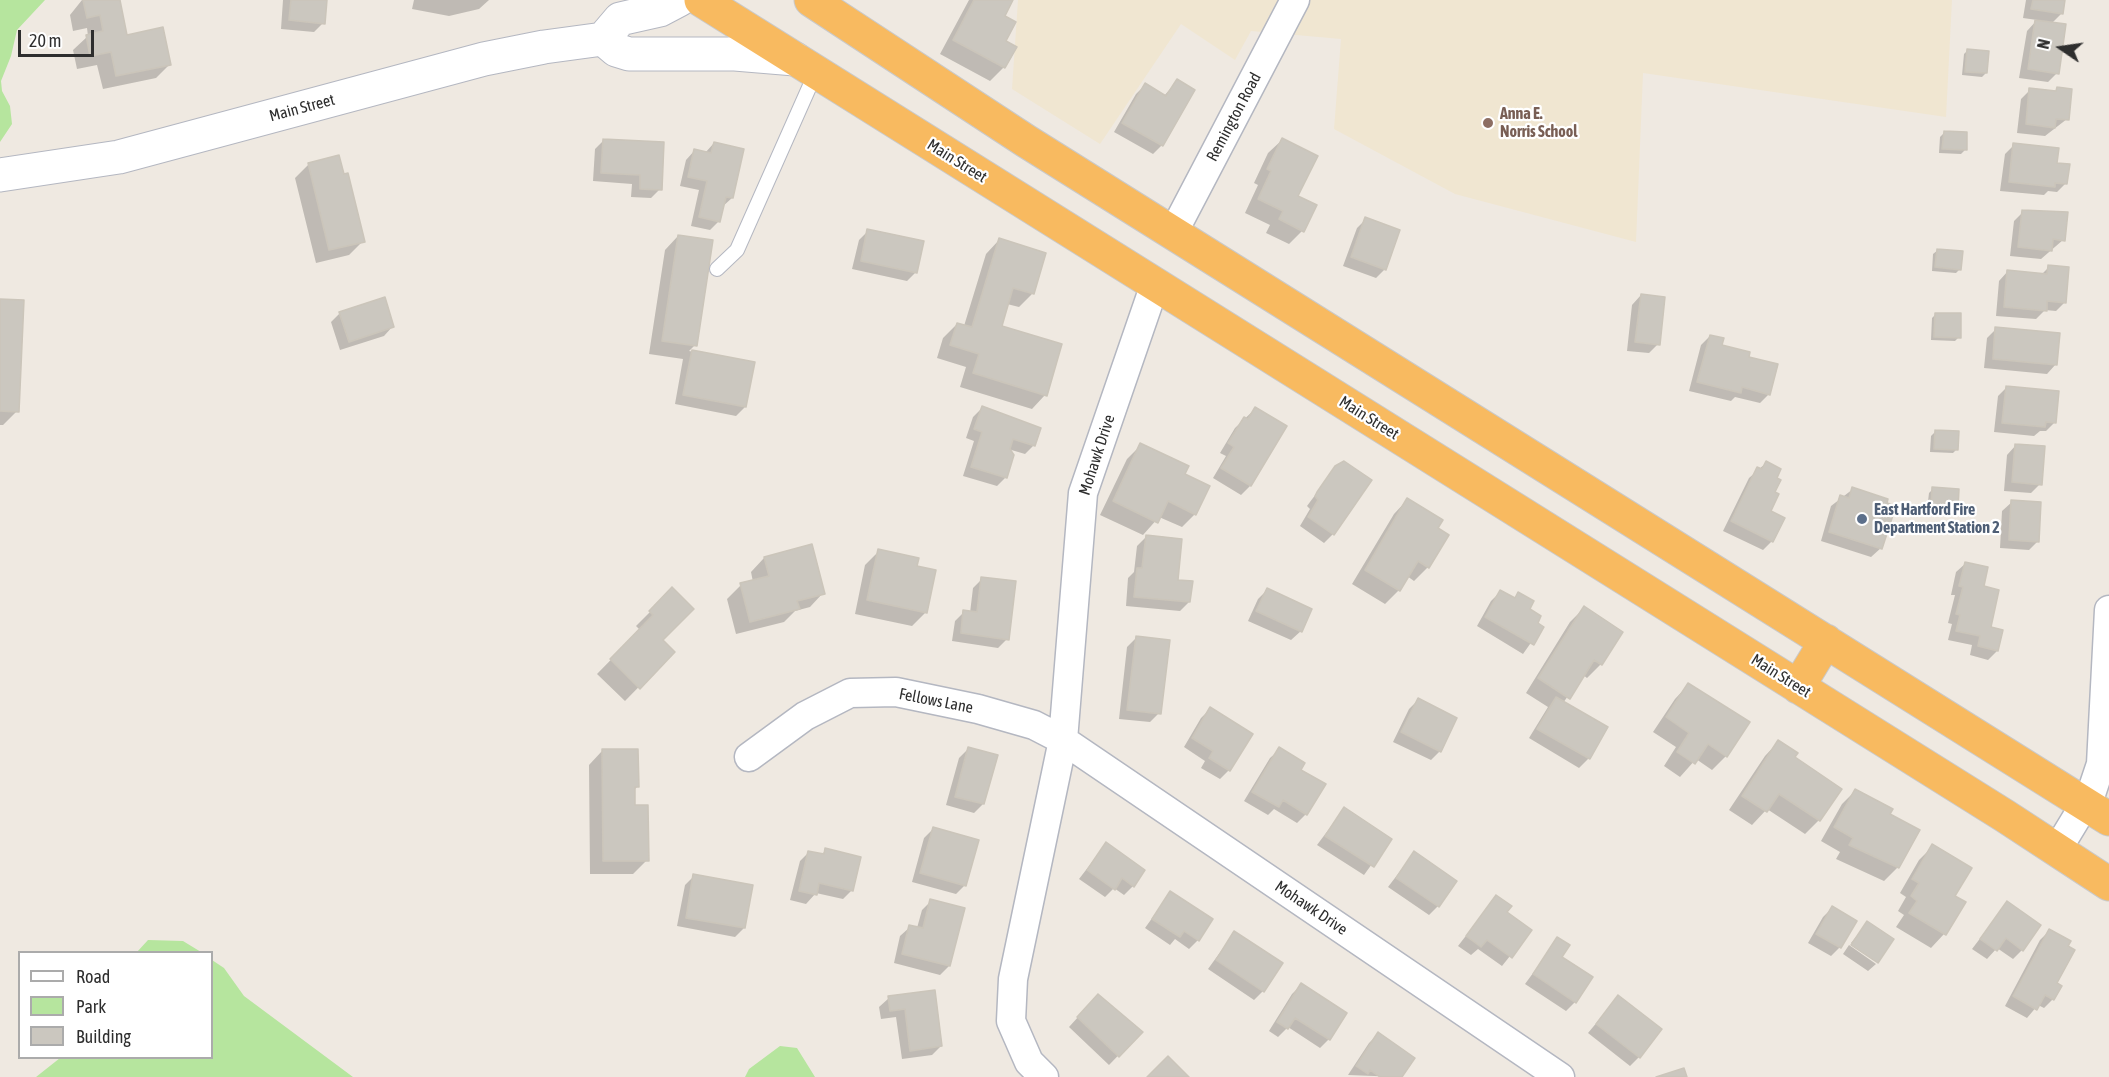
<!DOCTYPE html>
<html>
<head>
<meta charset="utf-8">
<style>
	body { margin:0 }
	#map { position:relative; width:2109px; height:1077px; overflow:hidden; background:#efe9e1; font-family:"Asap Condensed",sans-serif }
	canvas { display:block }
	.legend { position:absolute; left:18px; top:951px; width:195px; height:108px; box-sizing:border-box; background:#fff; border:2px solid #ababab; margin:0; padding:8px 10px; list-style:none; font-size:18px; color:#2e2e2e }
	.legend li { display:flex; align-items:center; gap:12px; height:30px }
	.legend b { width:30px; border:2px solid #ababab }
	.north { position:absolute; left:2031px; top:18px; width:60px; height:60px; -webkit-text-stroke:4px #fff; paint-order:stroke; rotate:283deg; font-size:16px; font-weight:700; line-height:24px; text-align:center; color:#2e2e2e }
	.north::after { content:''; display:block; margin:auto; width:21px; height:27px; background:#2e2e2e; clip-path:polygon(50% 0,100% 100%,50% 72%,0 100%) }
	.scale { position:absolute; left:18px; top:30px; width:76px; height:27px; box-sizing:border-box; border:3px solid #2e2e2e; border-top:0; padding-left:8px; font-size:18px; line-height:21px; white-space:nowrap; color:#2e2e2e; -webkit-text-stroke:4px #fff; paint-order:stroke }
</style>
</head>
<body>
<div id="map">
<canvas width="2109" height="1077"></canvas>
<ul class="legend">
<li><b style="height:8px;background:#fff"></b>Road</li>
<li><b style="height:16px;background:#b6e59e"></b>Park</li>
<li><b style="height:16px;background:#cbc7bf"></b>Building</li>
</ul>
<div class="north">N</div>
<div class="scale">20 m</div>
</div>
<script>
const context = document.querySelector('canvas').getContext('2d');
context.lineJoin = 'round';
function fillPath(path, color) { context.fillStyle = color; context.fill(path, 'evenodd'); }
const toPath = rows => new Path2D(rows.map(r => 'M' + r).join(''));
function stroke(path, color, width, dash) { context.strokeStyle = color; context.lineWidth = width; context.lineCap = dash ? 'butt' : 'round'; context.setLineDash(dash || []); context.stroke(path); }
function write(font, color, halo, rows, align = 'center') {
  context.font = font + ' "Asap Condensed",sans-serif'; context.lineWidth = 4.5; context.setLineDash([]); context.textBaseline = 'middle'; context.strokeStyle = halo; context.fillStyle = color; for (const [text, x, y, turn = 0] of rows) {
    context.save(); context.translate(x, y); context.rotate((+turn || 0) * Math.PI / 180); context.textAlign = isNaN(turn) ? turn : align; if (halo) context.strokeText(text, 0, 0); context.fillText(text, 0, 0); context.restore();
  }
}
fillPath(toPath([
	[1018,0,1952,0,1946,117,1643,73,1636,242,1455,194,1334,129,1341,39,1251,31,1235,60,1181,24,1100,144,1012,89]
]), '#f0e6d1');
fillPath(toPath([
	[0,0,45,0,17,30,11,56,1,81,2,91,10,106,12,124,0,142],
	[148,940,183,941,201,952,137,952],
	[212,960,224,968,244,996,353,1077,36,1077,60,1058,212,1058],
	[780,1046,797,1048,815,1077,745,1077,749,1069]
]), '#b6e59e');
fillPath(toPath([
	[82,0,118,0,126,36,170,64,156,78,103,89,97,65,77,69,73,50,88,36,87,28,73,31,70,15],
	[283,0,325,0,323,23,314,32,281,29],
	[414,0,489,0,479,9,449,16,412,9],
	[969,0,1012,0,1003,16,1004,67,990,81,940,54],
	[2026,0,2063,0,2062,13,2051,24,2057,73,2048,82,2019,78,2027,31,2037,20,2023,18],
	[1968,50,1986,73,1982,77,1962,75,1964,54],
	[1177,81,1193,91,1162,145,1153,154,1114,132,1136,94,1145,85,1164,96],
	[2057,89,2067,119,2045,136,2017,133,2021,99,2030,90,2054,93],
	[1944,133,1965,150,1961,154,1939,153,1940,137],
	[604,140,660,189,651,198,631,197,632,184,593,181,595,149],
	[1282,140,1302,231,1289,244,1266,233,1270,225,1245,213,1258,185,1254,183,1268,153],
	[714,143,732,198,722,207,719,221,710,230,691,226,699,190,680,186,686,160,695,150,705,153],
	[2014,145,2056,164,2066,183,2057,192,2048,191,2044,195,2000,191,2005,154],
	[309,164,363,241,349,255,316,263,295,178],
	[2023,212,2063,240,2041,259,2010,256,2014,221],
	[1366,219,1385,269,1376,278,1343,266,1357,228],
	[868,231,916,272,907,281,852,269,859,240],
	[678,236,695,345,689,351,753,363,745,407,736,416,675,404,683,359,649,354,665,250],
	[999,240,1044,254,1032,294,1019,307,1007,304,1000,326,1045,395,1032,409,960,387,966,367,937,358,943,338,957,324,964,326,986,254],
	[1938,250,1960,269,1956,273,1932,271,1933,254],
	[2049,267,2065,302,2056,311,2045,310,2036,319,1996,316,1999,281,2008,271,2041,275],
	[1641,295,1658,344,1649,353,1627,351,1632,305],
	[0,300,17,411,3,425,0,425],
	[340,313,393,326,384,336,340,350,331,322],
	[1936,314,1959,337,1955,341,1931,340,1932,318],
	[1996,329,2056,364,2047,374,1984,368,1987,338],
	[1710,336,1720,346,1748,358,1769,394,1760,403,1735,397,1731,401,1689,391,1701,345],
	[2007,387,2055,422,2046,431,2040,431,2034,436,1994,432,1998,396],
	[982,408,1034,445,1025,454,1008,449,1006,477,997,486,963,476,974,441,966,438,973,417],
	[1255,409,1285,427,1250,486,1241,495,1213,478,1226,456,1220,453,1235,428],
	[1935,432,1957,449,1953,453,1930,452,1931,436],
	[1141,445,1183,475,1195,514,1182,527,1159,517,1143,535,1100,515,1127,459],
	[2016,445,2040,484,2031,493,2004,491,2007,455],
	[1766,463,1775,478,1769,512,1772,541,1763,550,1723,531,1749,478],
	[1336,467,1333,534,1324,543,1300,526,1310,509,1307,506],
	[1853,489,1881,548,1871,557,1821,541,1831,506],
	[1933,489,1956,507,1952,512,1927,510,1929,493],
	[1407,500,1436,529,1428,567,1414,581,1407,576,1399,590,1385,604,1352,584,1394,514],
	[2012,502,2038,541,2029,550,2000,548,2002,511],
	[1146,537,1189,602,1180,611,1126,606,1128,578,1134,572,1137,546],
	[879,551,915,567,926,612,912,626,855,614,865,565],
	[764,558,823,593,810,607,795,611,784,622,736,634,727,599,741,585,753,582,751,572],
	[1966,563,1982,588,1989,628,1997,651,1988,660,1970,655,1972,645,1948,640,1952,624,1948,623,1955,595,1951,595,1956,572],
	[982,579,1007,639,998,648,952,641,955,621,964,612,970,613,973,588],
	[672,590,661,640,673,652,625,701,597,674,640,630,636,626],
	[1267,590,1301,631,1291,640,1248,621,1258,599],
	[1500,592,1513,599,1519,593,1536,623,1542,627,1523,654,1477,626,1491,601],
	[1584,608,1621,632,1601,664,1587,678,1583,675,1563,703,1606,728,1588,759,1579,768,1529,738,1548,707,1526,693,1570,622],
	[1136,638,1159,713,1150,722,1119,719,1127,647],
	[1688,685,1726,756,1712,770,1696,759,1680,777,1664,766,1676,747,1653,732,1675,699],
	[1418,700,1440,751,1431,760,1393,742,1409,709],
	[1210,709,1251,734,1229,770,1220,779,1201,768,1205,761,1184,747,1201,718],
	[1778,742,1793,758,1819,820,1805,834,1767,809,1752,825,1729,810,1765,756],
	[968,749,983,804,974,813,946,805,959,758],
	[1280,749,1299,770,1306,814,1297,823,1274,809,1268,815,1244,801,1270,758],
	[602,751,638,786,633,791,633,807,647,860,633,874,590,874,589,765],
	[1856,790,1888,814,1898,867,1884,881,1836,859,1840,852,1821,841,1842,804],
	[1344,809,1390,839,1364,875,1317,845],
	[934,828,965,885,956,894,912,882,924,838],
	[1106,844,1133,886,1124,895,1114,888,1105,897,1079,879],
	[1933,846,1953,896,1964,902,1944,934,1931,948,1896,927,1904,915,1898,911,1906,897,1900,893,1919,860],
	[826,850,852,890,843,899,816,893,806,904,790,900,800,861,809,852,821,855],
	[1414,853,1438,906,1429,915,1388,887],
	[694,876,744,928,735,937,677,926,685,885],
	[1170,893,1198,940,1189,949,1175,939,1170,945,1145,928],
	[1496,897,1505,913,1530,931,1502,966,1478,949,1471,955,1458,946],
	[931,901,949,966,940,975,894,963,900,936,910,927,917,928,922,910],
	[2007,903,2022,950,2013,959,1997,948,1987,959,1972,949],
	[1832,908,1840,947,1831,956,1808,943,1823,917],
	[1867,923,1878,961,1851,943],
	[2049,931,2055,984,2053,999,2044,1008,2038,1005,2027,1018,2005,1006,2040,940],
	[1234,933,1263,991,1254,1000,1208,969],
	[1558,939,1560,957,1575,1002,1566,1011,1525,984],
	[1849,945,1876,964,1868,971,1843,954],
	[1301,985,1329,1039,1320,1048,1288,1027,1278,1037,1269,1031,1292,994],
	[933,991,941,1046,932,1055,902,1059,896,1017,881,1019,879,1007,889,998],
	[1618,997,1639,1057,1630,1066,1588,1033],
	[1089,1005,1121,1014,1141,1032,1109,1065,1069,1027],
	[1378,1034,1400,1077,1348,1075,1369,1043]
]), '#0003');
const building = toPath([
	[83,0,120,0,127,35,163,27,171,65,116,76,111,52,90,56,86,35,103,31,100,15,87,18,83,0],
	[291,0,327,0,325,24,289,20,291,0],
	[974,0,1013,0,1005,16,1016,22,1006,41,1017,47,1005,68,953,40,974,0],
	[2033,0,2065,0,2063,14,2031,9,2033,0],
	[2035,20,2066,24,2059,74,2028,69,2035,20],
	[1967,49,1989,51,1987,73,1965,72,1967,49],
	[1177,79,1195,90,1163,146,1122,123,1145,83,1166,96,1177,79],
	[2057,87,2072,89,2069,120,2056,119,2055,128,2026,124,2029,88,2056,91,2057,87],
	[1944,131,1967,132,1967,150,1942,149,1944,131],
	[1282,138,1318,156,1298,196,1317,205,1304,232,1279,219,1283,211,1258,199,1271,171,1267,169,1282,138],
	[603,139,664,142,662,190,640,189,640,175,601,173,603,139],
	[714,142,744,149,733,198,726,197,720,222,699,217,707,181,688,177,694,149,711,153,714,142],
	[2013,143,2059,148,2057,163,2070,164,2067,184,2055,183,2055,187,2009,182,2013,143],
	[339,155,344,174,348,173,365,242,329,250,308,163,339,155],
	[2022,210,2068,212,2065,241,2053,239,2052,251,2018,247,2022,210],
	[1365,217,1400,230,1386,270,1351,257,1365,217],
	[867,229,924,241,917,273,861,261,867,229],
	[678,235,713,240,697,346,662,341,678,235],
	[999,238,1046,253,1034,294,1013,288,1002,326,1062,344,1047,396,973,373,979,354,950,345,957,323,972,327,999,238],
	[1937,249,1963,251,1961,270,1935,267,1937,249],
	[2048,265,2069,267,2066,303,2047,301,2047,311,2004,307,2007,270,2047,274,2048,265],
	[1641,294,1665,297,1660,345,1635,342,1641,294],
	[385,297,394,327,349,342,339,312,385,297],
	[0,299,24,300,19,412,0,411,0,299],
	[1935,313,1961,313,1961,338,1934,337,1935,313],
	[1995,327,2060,333,2057,365,1993,359,1995,327],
	[1710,335,1724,338,1722,345,1750,352,1749,357,1778,364,1770,395,1742,387,1741,393,1697,382,1710,335],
	[692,350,755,362,746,407,683,395,692,350],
	[2006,386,2059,391,2056,423,2046,422,2045,427,2002,423,2006,386],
	[982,406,1041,428,1035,446,1013,439,1010,449,1014,455,1007,478,971,467,982,432,974,429,982,406],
	[1255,407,1287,426,1251,486,1221,468,1234,447,1228,443,1244,417,1248,419,1255,407],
	[1935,430,1959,431,1958,450,1934,449,1935,430],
	[1140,443,1189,466,1185,474,1210,486,1196,515,1168,501,1158,523,1113,501,1140,443],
	[2015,444,2045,446,2042,485,2012,482,2015,444],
	[1344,461,1372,480,1334,535,1308,517,1318,500,1315,496,1317,492,1335,466,1344,461],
	[1766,461,1781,469,1777,478,1781,480,1775,492,1779,494,1771,511,1785,518,1773,542,1731,521,1757,467,1762,469,1766,461],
	[1852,487,1888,499,1887,503,1896,506,1882,549,1829,532,1840,495,1849,498,1852,487],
	[1932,487,1959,489,1958,508,1931,506,1932,487],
	[1407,498,1443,520,1438,528,1449,535,1429,568,1418,561,1400,591,1365,570,1407,498],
	[2011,500,2041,502,2039,542,2009,540,2011,500],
	[1146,535,1182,539,1178,580,1193,581,1190,602,1134,597,1137,568,1142,568,1146,535],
	[812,544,825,594,797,601,800,609,750,622,740,583,769,576,764,557,812,544],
	[878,549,919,558,917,566,936,570,927,613,867,600,878,549],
	[1965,562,1988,567,1984,586,1999,590,1991,627,2003,630,1998,651,1978,646,1980,636,1956,631,1960,615,1956,614,1963,587,1959,586,1965,562],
	[981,577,1016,581,1009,640,961,633,963,610,977,612,981,577],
	[672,587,694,609,663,640,675,652,640,689,610,659,653,615,649,611,672,587],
	[1267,588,1312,609,1302,632,1256,611,1267,588],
	[1500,590,1515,598,1518,592,1534,601,1530,609,1541,616,1538,623,1544,627,1534,645,1485,617,1500,590],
	[1584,606,1623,632,1602,665,1594,660,1570,699,1538,678,1584,606],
	[1136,636,1170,640,1161,714,1127,710,1136,636],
	[1688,683,1750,722,1727,757,1708,744,1695,764,1677,752,1689,733,1666,717,1688,683],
	[1556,697,1608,727,1590,759,1537,729,1556,697],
	[1418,698,1457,718,1441,752,1401,732,1418,698],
	[1210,707,1253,734,1230,771,1209,758,1213,751,1192,738,1210,707],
	[1778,740,1798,753,1795,757,1842,789,1820,821,1779,794,1767,812,1742,796,1778,740],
	[968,747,998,755,984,804,955,797,968,747],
	[1279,747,1305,763,1301,770,1326,784,1307,815,1283,800,1279,807,1252,792,1279,747],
	[602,749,638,749,639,787,635,787,635,805,648,805,649,861,603,861,602,749],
	[1855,789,1893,809,1890,814,1920,830,1899,868,1849,845,1853,838,1834,827,1855,789],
	[1344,807,1392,839,1374,867,1325,836,1344,807],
	[933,827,979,840,966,886,920,873,933,827],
	[1106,842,1145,870,1134,887,1122,878,1115,890,1087,870,1106,842],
	[1932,844,1972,868,1955,896,1966,902,1946,935,1909,913,1917,901,1911,896,1919,883,1912,879,1932,844],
	[825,848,861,857,853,891,819,883,817,895,799,891,808,851,824,854,825,848],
	[1414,851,1457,881,1439,907,1396,878,1414,851],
	[693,874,753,885,745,928,686,918,693,874],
	[1170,891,1213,919,1199,941,1184,931,1180,937,1152,919,1170,891],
	[1496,895,1512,906,1507,912,1532,930,1512,958,1487,940,1481,947,1466,936,1496,895],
	[930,899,965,908,950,966,902,954,909,925,923,928,930,899],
	[2007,901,2041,925,2023,951,2006,938,1997,951,1980,939,2007,901],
	[1832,906,1857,921,1841,948,1816,934,1832,906],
	[1867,921,1894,939,1878,963,1851,945,1867,921],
	[2049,929,2071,941,2068,946,2075,950,2057,983,2062,986,2054,1000,2045,995,2037,1010,2013,996,2049,929],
	[1234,931,1283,963,1264,992,1216,960,1234,931],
	[1557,937,1570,945,1562,957,1593,977,1576,1003,1533,974,1557,937],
	[1301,983,1347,1013,1330,1040,1295,1018,1288,1029,1277,1022,1301,983],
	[935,990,942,1046,910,1051,905,1009,890,1011,888,996,935,990],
	[1098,994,1143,1032,1119,1057,1077,1017,1098,994],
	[1618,995,1662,1029,1640,1058,1596,1024,1618,995],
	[1378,1032,1415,1058,1402,1077,1380,1077,1370,1070,1368,1074,1356,1066,1378,1032],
	[1168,1056,1189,1077,1147,1077,1168,1056],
	[1684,1068,1687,1077,1656,1077,1684,1068]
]);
fillPath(building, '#cbc7bf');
stroke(building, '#cbc5ba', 1.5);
const service = toPath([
	[717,269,737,250,816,72]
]);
const minor = toPath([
	[1173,233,1295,0],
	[749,757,805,716,850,693,896,692,978,709,1034,725,1063,740,1560,1077],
	[2057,850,2091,794,2101,764,2109,610],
	[1044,1077,1029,1062,1011,1021,1013,979,1063,740,1083,493,1155,284]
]);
const tertiary = toPath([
	[603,39,616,50,629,54,735,54,795,59],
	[0,175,119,157,484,59,544,47,603,39,620,19,660,10,679,0]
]);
const trunk = toPath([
	[701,0,2005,816,2109,884],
	[811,0,1026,141,2109,819],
	[1798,687,1826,641]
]);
stroke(service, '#b4b7c1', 16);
stroke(minor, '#b4b7c1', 31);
stroke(tertiary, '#b4b7c1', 35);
stroke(trunk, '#c9c9c9', 35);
stroke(service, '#fff', 14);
stroke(minor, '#fff', 28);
stroke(tertiary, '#fff', 33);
stroke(trunk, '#f8ba60', 33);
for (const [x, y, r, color] of [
	[1488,123,6,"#8d6e63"],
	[1862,519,6,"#5c6f8a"]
]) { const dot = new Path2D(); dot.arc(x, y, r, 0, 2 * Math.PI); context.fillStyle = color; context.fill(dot); stroke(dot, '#fff', 2); }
write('16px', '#2e2e2e', '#fff', [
	["Main Street",302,108,-15],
	["Remington Road",1234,117,-62],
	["Main Street",957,161,32],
	["Main Street",1369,418,32],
	["Mohawk Drive",1097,455,-72],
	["Main Street",1781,676,32],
	["Fellows Lane",936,701,11],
	["Mohawk Drive",1311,908,34]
]);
write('bold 16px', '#785e54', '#fff', [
	["Anna E.",1500,114],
	["Norris School",1500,132]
], 'left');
write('bold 16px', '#4e5e75', '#fff', [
	["East Hartford Fire",1874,510],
	["Department Station 2",1874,528]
], 'left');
</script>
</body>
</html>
